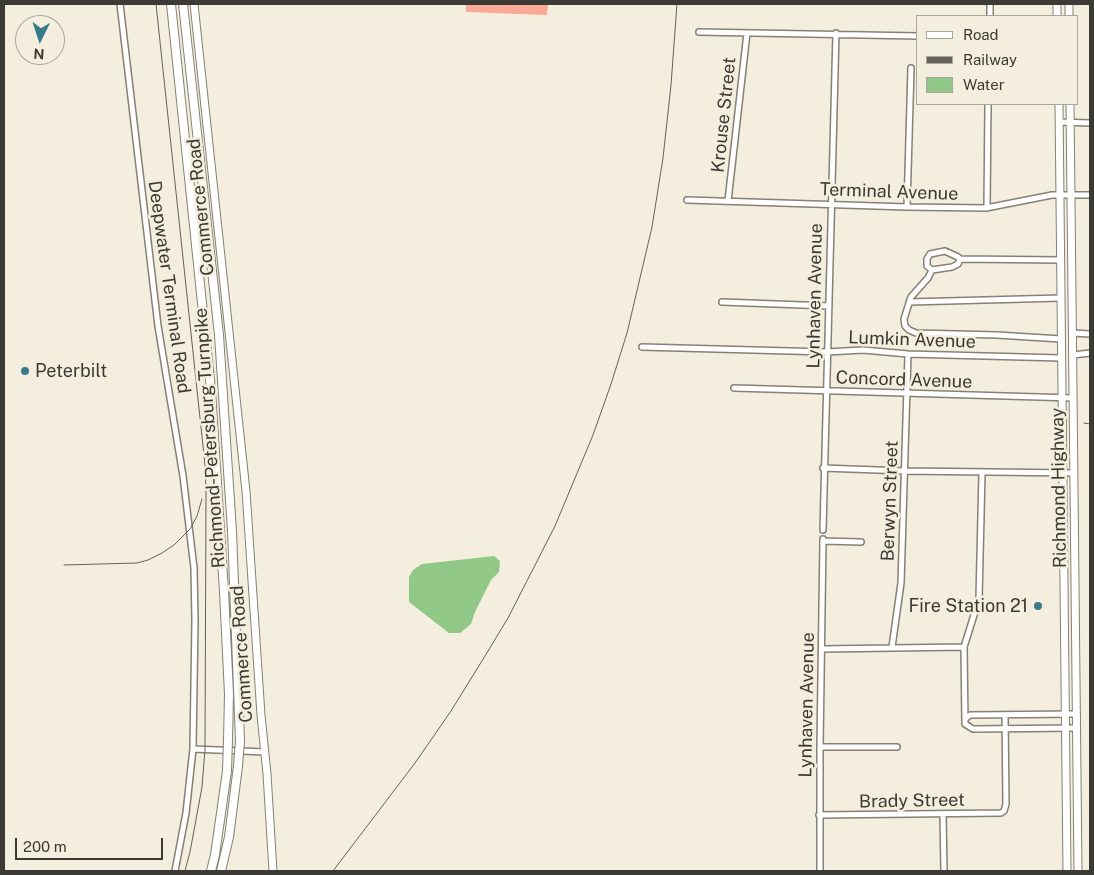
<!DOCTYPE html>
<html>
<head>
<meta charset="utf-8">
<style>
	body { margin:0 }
	#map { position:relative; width:1094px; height:875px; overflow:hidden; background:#f4eedf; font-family:"Public Sans",sans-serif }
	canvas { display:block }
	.frame { position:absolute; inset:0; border:5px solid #3c3a34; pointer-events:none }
	.legend { position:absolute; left:916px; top:15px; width:162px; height:90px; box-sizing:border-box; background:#f4eedf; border:1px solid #aaa69b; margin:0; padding:6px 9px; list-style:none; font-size:15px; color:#3c3a34 }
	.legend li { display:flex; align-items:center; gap:10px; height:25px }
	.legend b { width:25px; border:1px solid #aaa69b }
	.north { position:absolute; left:15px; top:15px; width:50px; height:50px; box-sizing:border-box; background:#f4eedf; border:1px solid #aaa69b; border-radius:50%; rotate:184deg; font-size:14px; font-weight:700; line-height:20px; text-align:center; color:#3c3a34 }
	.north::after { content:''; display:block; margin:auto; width:18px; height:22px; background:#38798c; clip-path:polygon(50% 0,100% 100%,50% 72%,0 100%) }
	.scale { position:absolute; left:15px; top:838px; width:148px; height:22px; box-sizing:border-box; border:2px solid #3c3a34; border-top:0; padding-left:6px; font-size:15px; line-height:18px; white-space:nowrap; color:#3c3a34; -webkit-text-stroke:4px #f4eedf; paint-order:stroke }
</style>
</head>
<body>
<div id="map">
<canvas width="1094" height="875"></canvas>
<div class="frame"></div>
<ul class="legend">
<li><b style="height:6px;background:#fff"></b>Road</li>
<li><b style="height:6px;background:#646159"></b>Railway</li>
<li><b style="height:14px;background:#92c887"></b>Water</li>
</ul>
<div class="north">N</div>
<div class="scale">200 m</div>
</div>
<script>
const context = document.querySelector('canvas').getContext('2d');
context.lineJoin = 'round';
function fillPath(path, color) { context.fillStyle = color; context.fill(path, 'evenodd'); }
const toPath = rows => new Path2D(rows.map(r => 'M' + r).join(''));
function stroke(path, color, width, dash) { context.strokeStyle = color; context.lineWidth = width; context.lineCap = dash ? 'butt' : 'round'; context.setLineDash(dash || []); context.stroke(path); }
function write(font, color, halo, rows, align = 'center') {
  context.font = font + ' "Public Sans",sans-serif'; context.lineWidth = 5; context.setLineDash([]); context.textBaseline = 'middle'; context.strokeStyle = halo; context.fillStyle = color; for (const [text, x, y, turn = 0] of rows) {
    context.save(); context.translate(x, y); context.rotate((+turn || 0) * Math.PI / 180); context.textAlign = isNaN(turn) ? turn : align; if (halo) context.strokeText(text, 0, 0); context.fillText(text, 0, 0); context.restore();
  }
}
fillPath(toPath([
	[466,4,548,4,547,15,466,12]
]), '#f9a995');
fillPath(toPath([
	[494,556,500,561,499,572,491,580,475,612,471,624,460,633,449,633,409,602,409,577,413,570,422,564]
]), '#92c887');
const minor = toPath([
	[120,4,158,326,183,476,194,568,195,620,193,749,186,813,175,871],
	[990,4,990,16],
	[699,32,918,36],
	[1059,122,1090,123],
	[687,200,907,207,986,208,1052,195,1090,195],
	[728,201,747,33],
	[907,207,911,68],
	[987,207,988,104],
	[945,251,958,257,960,259,958,264,952,267,932,270,927,266,927,259,930,254,945,251],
	[960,259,1060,260],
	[932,270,928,278,911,297,904,319,905,326,909,330,916,333,997,335,1061,339],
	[722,302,829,306],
	[909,302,1061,298],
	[1072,333,1090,334],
	[642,347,827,352,863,350,908,354,1061,358],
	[1073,355,1090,353],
	[734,388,1073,398],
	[823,468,905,471,1074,473],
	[982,473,979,599,964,647,965,724,973,729,1077,728],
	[823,530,836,33],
	[823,541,861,542],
	[892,647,901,583,908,354],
	[822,649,964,647],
	[966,718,970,715,1077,714],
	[820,747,897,747],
	[193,749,265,752],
	[943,814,944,871],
	[819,815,1001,813,1004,811,1006,804,1005,715],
	[820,871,820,747,823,539]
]);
const major = toPath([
	[194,4,246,491,261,715,267,774,273,871],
	[1057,4,1057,16],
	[1069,4,1069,16],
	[1059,104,1067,871],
	[1070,104,1078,871]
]);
const highway = toPath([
	[171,4,211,390,224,592,229,694,228,740],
	[183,4,219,335,232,531,240,741],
	[211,871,215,855,227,771],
	[221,871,229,837,238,766]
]);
stroke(minor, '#868174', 8);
stroke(major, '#868174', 9);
stroke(highway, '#868174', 10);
stroke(minor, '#fff', 5);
stroke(major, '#fff', 7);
stroke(highway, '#fff', 8);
stroke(toPath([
	[156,4,205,465,206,493,205,749,202,787,190,852,185,871],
	[1084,423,1090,424],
	[64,565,137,563,148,560,162,553,174,545,190,529,197,516,202,499],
	[333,871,415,763,451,711,485,656,508,618,555,526,593,435,611,384,627,333,652,227,663,158,671,85,677,4]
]), '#646159', 1);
const highwayBridge = toPath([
	[238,766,240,741],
	[227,771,228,740]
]);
stroke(highwayBridge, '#868174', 10, []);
stroke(highwayBridge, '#fff', 8);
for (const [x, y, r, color] of [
	[25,371,5,"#38798c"],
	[1038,606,5,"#38798c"]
]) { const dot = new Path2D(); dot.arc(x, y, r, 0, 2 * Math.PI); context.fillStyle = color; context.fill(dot); stroke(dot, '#f4eedf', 2); }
write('18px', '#3c3a34', '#f4eedf', [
	["Krouse Street",724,115,-84],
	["Terminal Avenue",889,192,2],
	["Commerce Road",201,207,-96],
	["Deepwater Terminal Road",169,287,82],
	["Lynhaven Avenue",815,296,-89],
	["Lumkin Avenue",912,340,2],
	["Concord Avenue",904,380,2],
	["Richmond-Petersburg Turnpike",210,438,-94],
	["Richmond Highway",1059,488,-91],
	["Berwyn Street",890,501,-88],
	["Commerce Road",242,654,-94],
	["Lynhaven Avenue",807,705,-89],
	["Brady Street",912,801,-1]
]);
write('18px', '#3c3a34', '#f4eedf', [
	["Peterbilt",35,371],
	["Fire Station 21",1028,606,"right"]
], 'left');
</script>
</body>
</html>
